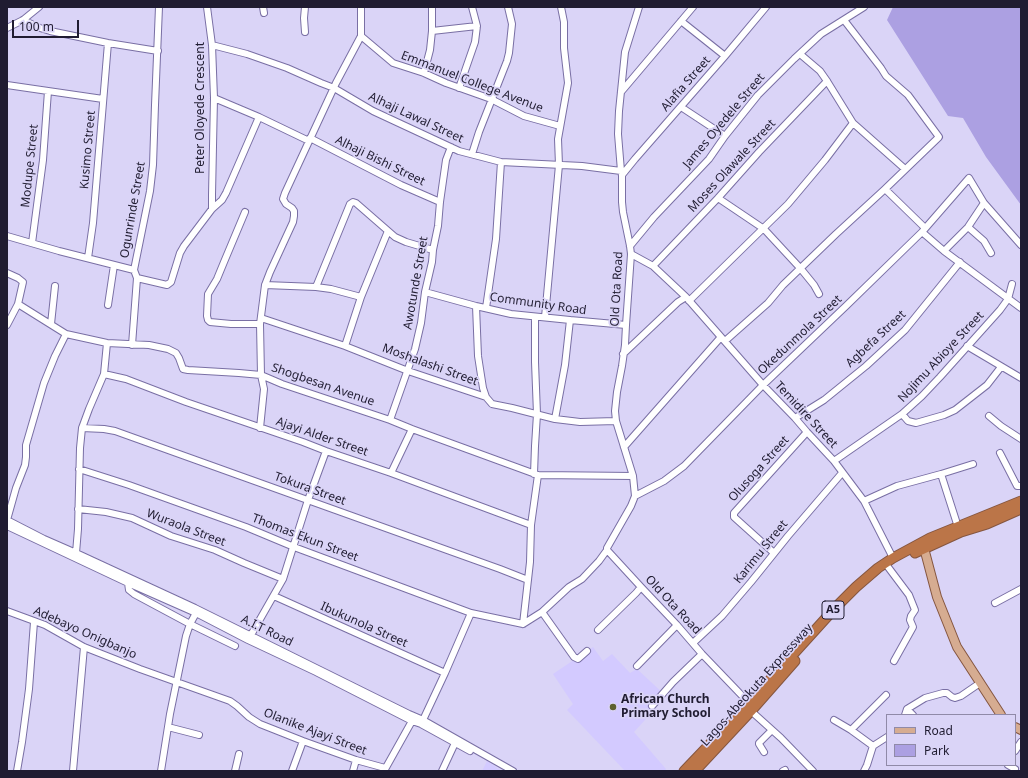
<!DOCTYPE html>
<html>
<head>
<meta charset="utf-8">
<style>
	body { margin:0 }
	#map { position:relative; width:1028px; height:778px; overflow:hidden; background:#dad4f7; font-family:"Noto Sans",sans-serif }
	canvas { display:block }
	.frame { position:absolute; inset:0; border:8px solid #201c31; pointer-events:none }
	.legend { position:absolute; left:886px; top:714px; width:130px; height:52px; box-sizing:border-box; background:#dad4f7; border:1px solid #908aa8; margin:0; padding:5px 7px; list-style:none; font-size:12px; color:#201c31 }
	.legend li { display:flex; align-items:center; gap:8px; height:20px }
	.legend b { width:20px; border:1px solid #908aa8 }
	.scale { position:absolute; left:12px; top:20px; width:67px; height:18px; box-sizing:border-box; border:2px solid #201c31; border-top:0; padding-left:5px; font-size:12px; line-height:14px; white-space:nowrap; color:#201c31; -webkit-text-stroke:3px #dad4f7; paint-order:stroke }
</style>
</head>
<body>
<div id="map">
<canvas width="1028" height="778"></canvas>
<div class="frame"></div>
<ul class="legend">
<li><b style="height:5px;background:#d6ac91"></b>Road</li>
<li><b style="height:11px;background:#aca0e2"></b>Park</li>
</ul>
<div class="scale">100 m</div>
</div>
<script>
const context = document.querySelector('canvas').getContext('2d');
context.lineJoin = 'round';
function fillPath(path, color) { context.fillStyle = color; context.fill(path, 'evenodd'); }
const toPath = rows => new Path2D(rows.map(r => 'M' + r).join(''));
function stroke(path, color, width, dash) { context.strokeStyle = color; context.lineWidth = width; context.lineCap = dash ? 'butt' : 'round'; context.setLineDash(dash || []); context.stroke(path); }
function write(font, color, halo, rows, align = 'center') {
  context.font = font + ' "Noto Sans",sans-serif'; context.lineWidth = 3.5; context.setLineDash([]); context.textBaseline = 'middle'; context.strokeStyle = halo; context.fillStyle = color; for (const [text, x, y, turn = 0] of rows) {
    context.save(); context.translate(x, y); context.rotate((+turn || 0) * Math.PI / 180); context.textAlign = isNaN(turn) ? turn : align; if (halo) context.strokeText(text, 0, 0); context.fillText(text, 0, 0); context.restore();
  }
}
fillPath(toPath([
	[593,647,603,661,612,654,630,673,637,669,665,695,655,709,634,732,666,769,665,771,625,771,567,710,573,704,553,674],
	[487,761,502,771,482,771]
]), '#d3caff');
fillPath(toPath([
	[893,7,1021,7,1021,205,986,157,963,118,948,116,887,20]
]), '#aca0e2');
const minor = toPath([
	[207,7,212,45,214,98,212,195,212,209],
	[263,7,264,13],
	[305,7,304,18,305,32],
	[639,7,625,52,619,111,618,134,621,171,622,175,622,202,623,212,630,246,631,254,626,325,625,345,622,366,617,392,615,411,616,421,633,476,635,496,631,506,607,548,607,550,641,587,677,625,702,654,749,703],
	[23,20,40,28,50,31,108,43,158,51],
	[681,21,725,56],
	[7,28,23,20,39,7],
	[432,31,477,26],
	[361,36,393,63,424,73,446,83,491,99,524,116,560,126],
	[212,45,247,54,287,68,321,83,334,88,373,111,459,151,501,162,582,166,621,171],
	[800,54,820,71,827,81,853,123,905,169],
	[424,73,430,50,432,31,432,7],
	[7,85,103,99],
	[459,88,475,42,477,26,472,7],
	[621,92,693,7],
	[214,98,259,117,309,141],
	[681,107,725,136],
	[310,138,401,185,440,202],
	[472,154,479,132,507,61,509,53,512,24,508,7],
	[622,175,635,159,725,56,766,7],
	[885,189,924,227],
	[718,198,764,229,801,269,814,285,819,294],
	[245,212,224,262,217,279,208,294,207,316,208,320,210,322,231,324,260,324],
	[968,227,984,241,991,253],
	[922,232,944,251,1021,308],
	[7,236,59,251,134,270],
	[32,243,43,160,48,91],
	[630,246,654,217,709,159,725,136,758,95,794,59,821,34,864,7],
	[944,251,968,227,984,203],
	[631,254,653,266,686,297,763,385,795,418,807,432,834,461,864,501,893,558],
	[88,258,93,223,108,43],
	[653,266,718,198,759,152,827,81],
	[7,273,18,278,23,282,18,304,7,325],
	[137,278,167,285,171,282,180,253,184,246,212,209,222,200,226,193,259,117],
	[265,285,316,287,331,289,361,297],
	[316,287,350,204,353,202,356,203,395,237,406,242,433,250],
	[425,292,476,306,511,314,570,320,626,325],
	[689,301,788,204,825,160,853,123],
	[18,304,66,334,107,343,149,345,168,349,176,353,179,358,183,369,188,370,239,373,261,375,282,384,390,420,412,429,538,475,633,476],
	[108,305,114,265],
	[476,306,478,356,483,388,486,397],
	[486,308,496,239,501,162],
	[545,317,559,165,558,139,568,83,564,48,564,22,561,7],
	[261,318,345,346,408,371,486,397,492,404,512,408,555,419,580,422,616,421],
	[51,324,55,286],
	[725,341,768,303,783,285,836,234,885,189,939,137,908,95,886,76,881,68,844,20],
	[132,345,137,278,134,270,150,191,153,165,155,105,159,7],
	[345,346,361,297,388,231],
	[967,346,1021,378],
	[623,354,678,302,686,297],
	[104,374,126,379,186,402,303,442,326,451,391,473,531,525],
	[902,414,908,421,916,423,944,415,955,410,987,385,1001,367],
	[989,416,1001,426,1021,439],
	[795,418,824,400,866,366,905,330,960,262],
	[555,419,565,365,570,320],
	[390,420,415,349,421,323,425,292,432,262,433,250,438,226,440,202,446,160,451,147],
	[82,428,104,429,115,431,500,569,528,580],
	[260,428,264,389,261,375,260,324,265,285,270,272,293,222,294,216,294,211,292,208,286,204,283,199,285,193,336,83,361,36,361,7],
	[624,447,721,337],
	[1000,453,1017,486,1021,486],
	[834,461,902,414,922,396,940,377,1000,310,1008,299,1012,284],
	[79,469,129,485,246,527,294,547,471,613,523,624],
	[391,473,412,429],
	[534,474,535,446,537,414,535,362,535,317],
	[941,474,973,464],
	[635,496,664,481,684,466,763,385,846,306,922,232,969,178,984,203,1021,245],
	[864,501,897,486,941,474,958,527],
	[78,509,106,512,132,518,171,536,215,550,244,563,283,579],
	[7,520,44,539,76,553,130,578,195,608,409,714,423,720,513,771],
	[7,520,16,488,25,465,26,457,26,445,44,383,55,356,66,334],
	[7,526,128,583,196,613,248,640,316,672,412,721,421,724,470,751],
	[76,553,78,529,80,448,82,428,89,409,104,374,107,343],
	[774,553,734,517,734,513,807,432],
	[888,567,909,595,915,610,911,616,910,620,913,627,894,661],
	[128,583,129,590,134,594,190,624,235,646],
	[274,596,445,673],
	[995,603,1021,589],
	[7,611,45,625,84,647,140,669,230,701,237,706,249,717,260,724,303,741,356,760,385,768],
	[542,612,574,657,578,659,587,651],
	[523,624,530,562,531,525,538,475],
	[523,624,542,612,569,587,582,579,599,561,607,550],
	[598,630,636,593,641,587],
	[251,635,283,579,308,500,326,451],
	[693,643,722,616,751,582,788,536,842,473],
	[637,666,677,625],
	[652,706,673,682,702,654],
	[907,709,913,715],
	[751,711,781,738,813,771],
	[905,715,907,709,925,698,943,693,947,693,952,697,955,698,961,696,980,683],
	[423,720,445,673,471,613],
	[834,720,851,730,873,746],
	[168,727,199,735],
	[851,730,886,695],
	[1015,751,1021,742],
	[764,752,759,744,759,743,772,730],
	[1008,765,1015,769],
	[17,771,22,742,29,689,34,622],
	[73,771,84,647],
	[161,771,170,714,186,636,190,624,196,613],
	[235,771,239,754],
	[292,771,303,741],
	[353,771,356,760],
	[384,771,412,721],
	[442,771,455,743],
	[783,771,785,770],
	[864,771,867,765,873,746,887,737]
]);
const major = toPath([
	[924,548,937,597,957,647,1001,715],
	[1015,727,1021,730]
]);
const highway = toPath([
	[915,553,961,532,987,524,1021,509],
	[684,771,749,703,836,607,856,587,878,568,893,558,930,538,1021,501],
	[695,771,751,711,795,661]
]);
stroke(minor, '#796fa4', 8);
stroke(major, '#855640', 10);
stroke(highway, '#855640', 11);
stroke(minor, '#fff', 6);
stroke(major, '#d6ac91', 8);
stroke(highway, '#bb7548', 9);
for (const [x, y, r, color] of [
	[613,707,4,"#5d602e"]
]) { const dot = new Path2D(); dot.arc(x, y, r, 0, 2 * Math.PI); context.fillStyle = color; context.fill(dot); stroke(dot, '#dad4f7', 1.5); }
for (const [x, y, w] of [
	[833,610,22]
]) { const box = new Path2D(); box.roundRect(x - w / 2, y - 9, w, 18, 3); context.fillStyle = '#dad4f7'; context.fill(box); stroke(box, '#201c31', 1); }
write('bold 11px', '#201c31', null, [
	["A5",833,610]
]);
write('12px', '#201c31', '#dad4f7', [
	["Emmanuel College Avenue",472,82,21],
	["Alafia Street",686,84,-49],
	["Peter Oloyede Crescent",201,108,-90],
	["Alhaji Lawal Street",416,118,25],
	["James Oyedele Street",724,121,-50],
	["Kusimo Street",88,150,-85],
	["Alhaji Bishi Street",380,161,26],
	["Modupe Street",30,166,-84],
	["Moses Olawale Street",732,166,-47],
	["Ogunrinde Street",133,210,-80],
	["Awotunde Street",416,283,-80],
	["Old Ota Road",617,289,-87],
	["Community Road",538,304,8],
	["Okedunmola Street",800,335,-43],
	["Agbefa Street",876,339,-43],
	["Nojimu Abioye Street",941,357,-47],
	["Moshalashi Street",430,365,20],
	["Shogbesan Avenue",323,385,19],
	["Temidire Street",806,415,47],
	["Ajayi Alder Street",322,437,19],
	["Olusoga Street",759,469,-48],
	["Tokura Street",310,489,20],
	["Wuraola Street",186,528,21],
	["Thomas Ekun Street",305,538,21],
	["Karimu Street",761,552,-51],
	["Old Ota Road",673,605,47],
	["Ibukunola Street",364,625,24],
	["A.I.T Road",267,631,26],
	["Adebayo Onigbanjo",85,633,24],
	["Lagos-Abeokuta Expressway",757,685,-48],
	["Olanike Ajayi Street",315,732,21]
]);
write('bold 12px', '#201c31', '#dad4f7', [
	["African Church",621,700],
	["Primary School",621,714]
], 'left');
</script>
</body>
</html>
